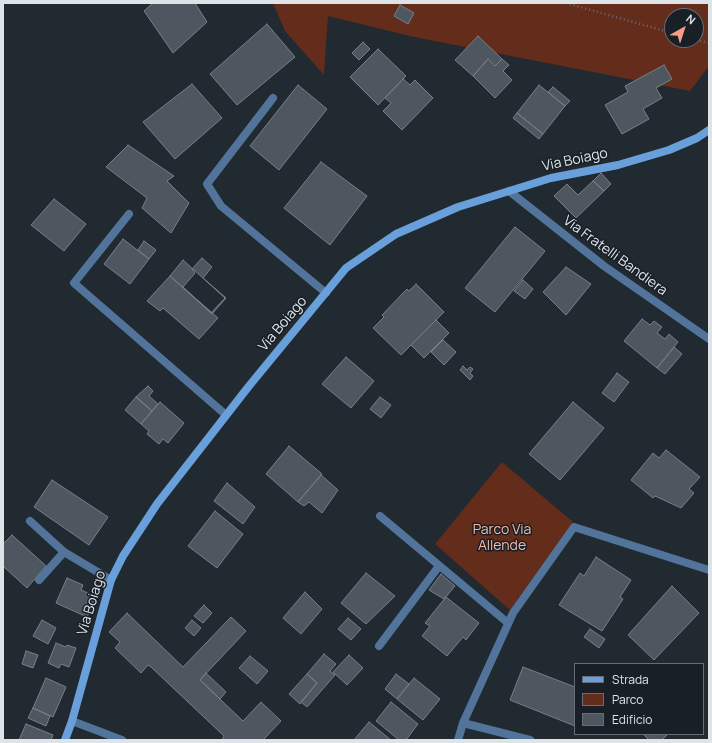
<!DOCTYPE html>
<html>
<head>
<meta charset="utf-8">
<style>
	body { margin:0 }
	#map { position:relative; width:712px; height:743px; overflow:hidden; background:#212931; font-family:Manrope,sans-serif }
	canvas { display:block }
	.frame { position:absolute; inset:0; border:4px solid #dee3e8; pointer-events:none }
	.legend { position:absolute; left:574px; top:663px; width:130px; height:72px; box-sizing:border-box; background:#181f27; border:1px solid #676d74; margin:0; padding:5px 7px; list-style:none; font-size:12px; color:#dee3e8 }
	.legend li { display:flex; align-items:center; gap:8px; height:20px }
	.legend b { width:20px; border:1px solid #676d74 }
	.north { position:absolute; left:664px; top:8px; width:40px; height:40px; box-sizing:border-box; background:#181f27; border:1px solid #676d74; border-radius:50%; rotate:39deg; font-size:11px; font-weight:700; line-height:16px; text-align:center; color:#dee3e8 }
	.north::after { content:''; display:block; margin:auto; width:14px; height:18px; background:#f39f85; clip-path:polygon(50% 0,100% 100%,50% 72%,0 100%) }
</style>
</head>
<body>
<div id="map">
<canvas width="712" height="743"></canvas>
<div class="frame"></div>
<ul class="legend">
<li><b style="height:5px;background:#699fdb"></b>Strada</li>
<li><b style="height:11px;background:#642c1b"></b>Parco</li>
<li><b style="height:11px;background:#4e5660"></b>Edificio</li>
</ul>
<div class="north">N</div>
</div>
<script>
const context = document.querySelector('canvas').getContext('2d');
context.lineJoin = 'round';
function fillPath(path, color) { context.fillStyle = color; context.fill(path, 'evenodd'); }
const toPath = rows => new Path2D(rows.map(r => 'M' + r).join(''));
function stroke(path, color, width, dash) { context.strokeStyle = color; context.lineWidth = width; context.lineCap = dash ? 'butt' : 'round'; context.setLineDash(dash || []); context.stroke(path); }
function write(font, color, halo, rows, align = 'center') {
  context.font = font + ' Manrope,sans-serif'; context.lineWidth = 3; context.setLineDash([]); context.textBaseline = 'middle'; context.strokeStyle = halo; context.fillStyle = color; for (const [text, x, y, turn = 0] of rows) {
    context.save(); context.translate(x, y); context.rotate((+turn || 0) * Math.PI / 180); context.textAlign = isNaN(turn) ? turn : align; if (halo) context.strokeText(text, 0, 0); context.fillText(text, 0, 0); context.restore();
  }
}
fillPath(toPath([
	[273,3,709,3,709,66,690,91,414,37,328,16,324,75,285,31],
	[672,16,696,16,696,40,672,40],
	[502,462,573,522,510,610,435,544]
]), '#642c1b');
const building = toPath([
	[153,3,195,3,207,22,173,53,144,11,153,3],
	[400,5,414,13,408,24,394,16,400,5],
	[267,24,295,57,237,105,210,74,267,24],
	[478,36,502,59,495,66,488,59,473,76,455,60,478,36],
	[363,42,370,49,359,60,352,53,363,42],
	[378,49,406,76,378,105,350,77,378,49],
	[488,59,495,66,502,59,509,65,503,71,512,80,495,98,473,76,488,59],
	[664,65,672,79,656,88,662,98,643,109,649,119,622,134,605,105,628,92,625,86,664,65],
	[403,79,410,85,415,80,433,98,402,130,383,111,391,103,385,98,403,79],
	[192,84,222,118,175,159,143,122,192,84],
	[298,85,327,109,279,170,250,146,298,85],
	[539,85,565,106,543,134,517,113,539,85],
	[553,87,570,101,565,106,548,92,553,87],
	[517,113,543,134,539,139,513,118,517,113],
	[128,145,174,176,167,181,189,203,171,233,142,208,147,198,106,167,128,145],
	[321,162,367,196,330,245,284,208,321,162],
	[601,173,611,184,604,191,593,181,601,173],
	[593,181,604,191,576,218,554,196,567,184,578,195,593,181],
	[54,199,86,224,64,251,31,225,54,199],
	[515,227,545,251,495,312,465,288,515,227],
	[123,239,149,259,130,284,104,264,123,239],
	[144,241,156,250,149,259,138,250,144,241],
	[202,258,212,267,203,278,226,298,212,314,183,287,195,273,192,269,202,258],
	[183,260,225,298,211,313,170,276,183,260],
	[566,267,591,284,566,315,543,292,566,267],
	[170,276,218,318,199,339,163,308,160,311,147,301,170,276],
	[523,280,533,289,525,299,514,291,523,280],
	[416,284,444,312,401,355,373,328,384,317,382,315,407,289,409,291,416,284],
	[642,319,650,325,654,321,662,327,657,333,665,339,669,334,678,342,657,368,624,341,642,319],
	[436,320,449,333,424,358,411,345,436,320],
	[443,340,456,352,444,365,431,352,443,340],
	[674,347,682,354,665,374,657,368,674,347],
	[346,357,374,381,351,408,322,384,346,357],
	[463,366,467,370,470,367,473,369,470,373,473,376,470,380,460,370,463,366],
	[617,373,629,382,614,402,602,393,617,373],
	[148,386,153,391,149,396,158,404,152,411,136,397,148,386],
	[136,397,152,411,141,424,125,410,136,397],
	[380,397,391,405,381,418,370,409,380,397],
	[160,402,184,423,168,443,163,439,159,444,147,434,149,431,141,424,160,402],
	[573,402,604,428,560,480,529,454,573,402],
	[289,446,322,474,298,502,266,474,289,446],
	[666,450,700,477,689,489,694,493,681,508,655,496,653,498,631,480,653,453,659,458,666,450],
	[321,475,338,490,322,513,309,502,304,506,298,502,321,475],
	[52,480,108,517,89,545,34,507,52,480],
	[227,483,255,507,243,524,214,501,227,483],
	[215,511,243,534,217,568,188,546,215,511],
	[12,535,46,566,27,588,3,566,3,544,12,535],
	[596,557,631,580,620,597,623,599,602,631,559,605,580,573,584,576,596,557],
	[366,573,395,596,366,624,341,603,366,573],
	[441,574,455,586,444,599,429,590,441,574],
	[67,578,83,585,81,590,97,597,87,617,56,603,67,578],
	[672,586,699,613,654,660,628,635,672,586],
	[305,592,322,609,301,634,283,618,305,592],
	[446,597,479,623,466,640,463,637,447,656,422,636,430,626,425,623,446,597],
	[204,605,212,613,203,623,194,616,204,605],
	[127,613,183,667,231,617,246,631,200,680,243,721,261,702,281,721,263,740,222,740,224,736,151,667,148,665,141,673,115,648,120,642,109,632,127,613],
	[348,618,361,629,351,640,338,629,348,618],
	[42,620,56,628,48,644,33,636,42,620],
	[192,620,201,628,194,636,185,628,192,620],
	[590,629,605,639,599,648,584,637,590,629],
	[56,643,66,647,67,645,76,648,69,667,61,664,59,668,48,663,56,643],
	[26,651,38,655,33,668,22,664,26,651],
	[324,654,336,664,330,671,335,675,307,707,301,702,317,683,307,674,324,654],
	[349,655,363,668,347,685,333,672,349,655],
	[250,656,268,671,257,684,239,668,250,656],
	[523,667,575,687,575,726,510,700,523,667],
	[206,673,226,692,220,699,200,680,206,673],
	[307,674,317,683,300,704,289,694,307,674],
	[396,674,409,684,397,699,385,689,396,674],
	[46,678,66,687,53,717,33,708,46,678],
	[414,678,440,699,423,720,397,699,414,678],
	[391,702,418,724,406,740,399,740,376,721,391,702],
	[33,708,50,716,46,726,28,718,33,708],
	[369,722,391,740,354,740,369,722],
	[26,724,53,735,51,740,19,740,26,724],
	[643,734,668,734,662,740,649,740,643,734]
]);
fillPath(building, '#4e5660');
stroke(building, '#77808a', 1);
stroke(toPath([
	[566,3,672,33],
	[696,40,709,43]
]), '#666d74', 2.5, [1, 3]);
stroke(toPath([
	[30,521,64,552]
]), '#53749a', 8);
stroke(toPath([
	[273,98,207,184,221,206,326,293],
	[509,191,604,266,709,339],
	[129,214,74,283,226,415],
	[380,516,508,623],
	[39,580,64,552,111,580],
	[379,646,439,566],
	[72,721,122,740],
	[463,723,530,740],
	[458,740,463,723,513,613,574,527,709,570]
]), '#53749a', 8);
stroke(toPath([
	[65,740,72,721,111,580,123,556,157,504,249,386,346,268,396,234,458,207,551,178,618,165,669,150,697,138,709,130]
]), '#699fdb', 8);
write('14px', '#dee3e8', '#181f27', [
	["Via Boiago",575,160,-12],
	["Via Fratelli Bandiera",615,256,36],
	["Via Boiago",283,324,-50],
	["Via Boiago",92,603,-73]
]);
write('14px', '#f7baa7', '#181f27', [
	["Parco Via",502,530],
	["Allende",502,546]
]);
</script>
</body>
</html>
